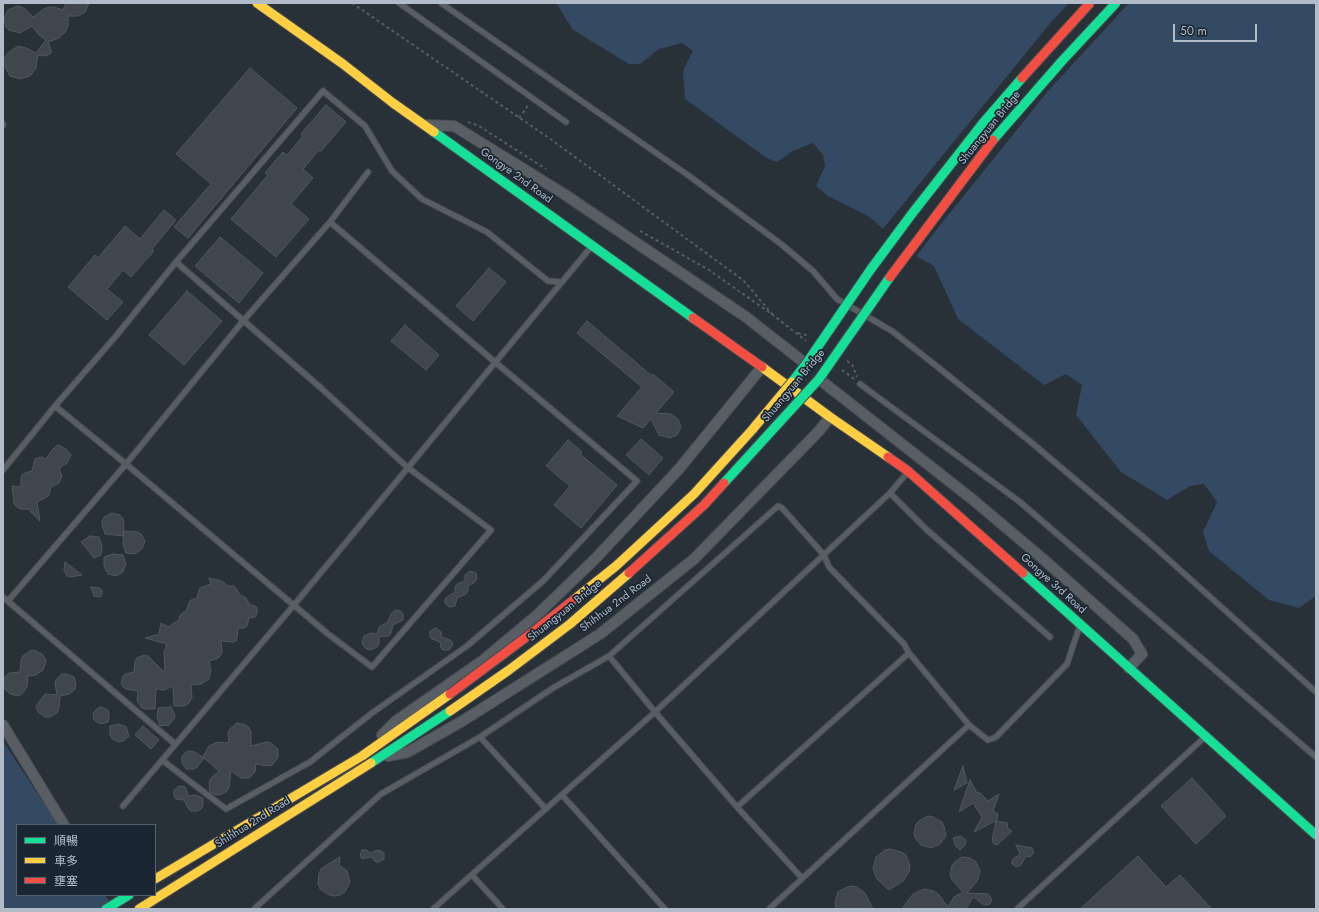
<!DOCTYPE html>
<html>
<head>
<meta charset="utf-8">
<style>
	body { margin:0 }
	#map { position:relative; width:1319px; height:912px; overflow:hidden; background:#283038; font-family:Jost,"Noto Sans TC",sans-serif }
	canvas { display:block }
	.frame { position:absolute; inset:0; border:4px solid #b2bcc9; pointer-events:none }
	.legend { position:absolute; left:16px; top:824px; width:140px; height:72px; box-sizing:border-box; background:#1b2633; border:1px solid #57626f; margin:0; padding:5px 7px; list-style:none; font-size:12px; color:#b2bcc9 }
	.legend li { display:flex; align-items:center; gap:8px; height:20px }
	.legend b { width:20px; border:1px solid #57626f }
	.scale { position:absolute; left:1173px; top:24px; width:84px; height:18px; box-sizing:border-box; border:2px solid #b2bcc9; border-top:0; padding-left:5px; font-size:12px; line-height:14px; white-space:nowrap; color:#b2bcc9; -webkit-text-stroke:3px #1b2633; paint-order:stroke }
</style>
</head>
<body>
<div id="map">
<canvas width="1319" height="912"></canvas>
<div class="frame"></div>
<ul class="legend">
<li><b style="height:5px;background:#16e098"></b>順暢</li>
<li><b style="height:5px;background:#ffcf43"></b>車多</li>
<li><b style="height:5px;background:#f24e42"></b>壅塞</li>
</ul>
<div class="scale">50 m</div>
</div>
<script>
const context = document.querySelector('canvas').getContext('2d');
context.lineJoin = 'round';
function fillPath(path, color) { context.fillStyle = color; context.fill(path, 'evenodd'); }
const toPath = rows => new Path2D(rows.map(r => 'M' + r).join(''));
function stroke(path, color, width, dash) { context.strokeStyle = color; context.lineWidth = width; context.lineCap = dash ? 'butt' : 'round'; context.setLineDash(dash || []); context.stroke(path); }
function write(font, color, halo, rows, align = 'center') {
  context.font = font + ' Jost,sans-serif'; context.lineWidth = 3.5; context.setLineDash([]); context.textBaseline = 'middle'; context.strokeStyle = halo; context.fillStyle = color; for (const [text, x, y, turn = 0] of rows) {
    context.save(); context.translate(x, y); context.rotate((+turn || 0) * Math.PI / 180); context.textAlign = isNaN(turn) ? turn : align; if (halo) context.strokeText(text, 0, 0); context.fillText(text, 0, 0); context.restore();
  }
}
fillPath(toPath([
	[556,3,1316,3,1316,596,1299,608,1269,600,1209,551,1203,532,1217,502,1204,484,1190,486,1167,500,1121,472,1076,415,1082,385,1066,374,1044,385,958,319,934,266,914,255,868,216,828,196,816,186,825,166,823,155,813,143,793,151,777,162,768,159,685,99,683,71,693,51,682,43,659,49,640,64,629,64,573,30],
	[3,741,58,825,17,825,17,895,105,895,114,909,3,909]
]), '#344962');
fillPath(toPath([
	[1069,3,1129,3,1048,91,937,229,915,258,913,257,882,230,1052,21]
]), '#283038');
const building = toPath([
	[66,3,89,3,85,12,82,14,78,16,68,16,68,26,66,31,59,38,48,42,51,50,51,53,46,56,38,55,36,68,30,76,20,79,10,76,5,67,5,57,8,53,18,46,26,48,36,53,46,40,39,35,32,26,20,33,9,30,6,27,4,18,8,10,17,6,21,7,25,9,33,17,44,9,49,7,54,7,63,10,66,3],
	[250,68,297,108,188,238,174,227,211,184,176,154,250,68],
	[326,105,346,122,321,151,319,150,303,169,313,178,291,204,309,219,276,257,231,219,268,175,265,173,283,152,287,155,303,136,301,134,326,105],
	[164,210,176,220,152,249,154,251,131,277,123,270,107,289,123,302,107,320,68,287,95,255,98,258,125,226,140,239,164,210],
	[220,237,263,273,239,303,195,266,220,237],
	[489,268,506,282,473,321,456,306,489,268],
	[187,291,222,321,184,365,149,335,187,291],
	[587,321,652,376,653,374,674,392,656,413,671,414,678,419,681,427,677,435,670,438,659,435,651,419,643,428,617,416,642,387,577,333,587,321],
	[405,325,439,355,426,370,391,341,405,325],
	[641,439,663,458,649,475,626,455,641,439],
	[568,440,582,452,580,454,617,485,581,528,554,505,570,486,546,466,568,440],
	[58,445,66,449,71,455,67,463,59,468,62,477,59,483,51,487,49,495,47,497,37,502,40,521,28,509,20,509,17,507,14,504,12,486,21,487,21,478,22,475,25,473,32,471,35,459,41,457,46,459,52,450,58,445],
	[112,513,120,515,123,519,124,523,123,536,105,534,102,525,102,521,104,517,112,513],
	[124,531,137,532,141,534,145,541,142,549,135,554,126,553,123,544,124,531],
	[90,536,99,537,102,546,101,555,94,558,81,542,90,536],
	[113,554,123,555,126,564,123,572,116,576,108,574,104,566,104,557,113,554],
	[65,562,82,575,70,577,67,576,64,570,65,562],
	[470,571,476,573,477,579,475,582,468,586,468,591,466,594,457,598,455,606,449,607,445,603,445,599,447,597,455,592,455,587,457,584,465,581,465,575,470,571],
	[209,578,222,581,228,586,234,586,236,588,239,594,246,598,249,604,255,606,257,608,257,614,255,617,249,618,247,626,244,628,238,628,237,639,236,641,233,642,221,641,222,652,221,655,218,658,209,661,211,670,209,679,201,684,191,685,192,698,188,704,184,706,174,706,173,686,164,690,156,689,155,709,144,709,141,707,137,701,138,691,126,689,123,687,121,683,123,676,126,674,134,672,135,661,137,658,144,655,148,656,165,673,164,652,167,644,145,638,159,634,161,623,168,627,179,620,180,615,187,610,189,602,191,600,197,598,199,591,200,588,211,584,209,578],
	[91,587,100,588,102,590,102,594,101,596,98,597,94,596,91,587],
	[395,610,401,611,403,614,403,620,393,625,391,633,389,636,379,637,379,644,377,647,370,650,366,649,362,643,364,636,371,633,377,634,379,627,388,622,391,614,395,610],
	[436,628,441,632,442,637,450,640,452,642,453,645,449,650,443,650,441,648,440,642,432,639,430,637,430,631,436,628],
	[34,650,42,654,45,658,46,662,43,670,36,675,28,676,27,687,22,694,18,696,10,694,4,688,4,678,9,673,20,672,21,660,23,656,30,651,34,650],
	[62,674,66,674,74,677,76,685,75,689,69,694,60,696,59,708,57,713,50,717,45,717,38,712,36,706,45,694,57,695,55,684,56,680,62,674],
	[101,707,108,710,109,714,108,722,100,724,94,720,93,713,98,708,101,707],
	[171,707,175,715,174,719,169,725,160,726,157,717,158,708,171,707],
	[237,723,246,725,249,728,251,732,251,746,267,742,271,743,278,749,278,758,272,765,267,766,256,764,255,772,249,778,241,778,231,771,229,788,227,791,220,795,216,795,210,792,209,782,211,778,219,771,203,757,209,746,217,742,229,743,228,733,230,729,237,723],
	[119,724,126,727,129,736,123,741,119,742,112,739,110,735,110,726,119,724],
	[143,726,159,740,151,749,135,735,143,726],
	[188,751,195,752,204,758,197,767,194,769,186,769,182,763,182,756,188,751],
	[963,766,967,783,954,790,963,766],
	[1192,778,1226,816,1196,844,1161,806,1192,778],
	[970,780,977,793,980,793,988,801,999,794,993,811,998,814,997,820,974,832,982,817,973,803,959,812,970,780],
	[179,786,185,787,189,796,195,795,203,798,203,806,201,809,198,811,191,811,188,808,184,800,176,799,174,796,174,790,179,786],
	[928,816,933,817,942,822,944,826,946,836,940,844,931,848,921,845,915,838,914,833,916,824,920,820,928,816],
	[996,821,1007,823,1008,829,1012,831,997,845,994,844,992,840,996,821],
	[960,836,965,839,966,841,965,845,960,850,955,845,953,838,960,836],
	[1016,845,1032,848,1034,853,1030,857,1026,856,1021,865,1016,867,1012,864,1012,861,1013,859,1020,854,1016,845],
	[890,849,901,852,906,855,910,866,909,872,903,881,889,890,877,879,873,869,876,857,885,850,890,849],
	[362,850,367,850,370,853,378,850,381,851,384,853,384,859,379,862,376,862,371,857,362,859,360,855,362,850],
	[1138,856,1166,887,1180,875,1212,909,1080,909,1138,856],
	[340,857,339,865,347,871,350,882,345,892,340,895,335,896,329,895,320,889,318,884,319,873,322,868,340,857],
	[962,857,970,858,975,861,980,870,978,880,967,893,988,894,992,899,990,904,984,905,973,897,966,909,902,909,913,894,924,889,934,891,939,895,948,907,954,897,963,892,952,880,950,875,952,865,956,861,962,857],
	[852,886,857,887,865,893,873,909,836,909,835,902,838,892,847,887,852,886]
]);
fillPath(building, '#40464e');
stroke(building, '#50575f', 1);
const lane = toPath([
	[399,3,566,122],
	[441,3,692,178,781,244,813,271,837,299,892,331,939,368,1032,443,1149,542,1316,692],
	[3,124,3,125],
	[860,384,1020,502,1316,757],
	[55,406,126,464,328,634,372,667,491,530,407,467,321,388,176,262],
	[3,470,55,406,116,336,176,262,323,91,365,126,392,171,422,199,487,232,548,281,562,282],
	[890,493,927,530,1050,637],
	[3,597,175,744],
	[8,601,126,464,243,321,330,222,368,172],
	[909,653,969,725,988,740,996,737,1067,664,1079,628],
	[609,656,655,712,737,807,802,878],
	[480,737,546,809],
	[162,760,226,809,310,762,372,713,467,646,543,581,637,481,495,362,330,222],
	[562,795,665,909],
	[123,806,294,605,591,247],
	[472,875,503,909],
	[254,909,381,794,480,737,553,688,609,656,778,506,782,508,824,555,829,567,904,644,909,653,737,807],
	[433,909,655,712,890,493,907,473],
	[769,909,969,725],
	[1017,909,1205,737]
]);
const street = toPath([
	[425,125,454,126,564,194,746,317,806,364],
	[819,379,972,499,1042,558,1133,639,1142,654,1129,668],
	[3,725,64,825],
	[382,735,396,721,482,661,537,615,596,558,679,469,762,367],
	[388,756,408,752,464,720,600,634,694,559,819,431,830,417]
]);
const fast = toPath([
	[434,132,693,318],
	[1023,573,1316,835],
	[371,763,450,711],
	[106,909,129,895]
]);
const slow = toPath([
	[257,3,343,64,393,103,434,132],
	[762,367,830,417,888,457],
	[155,879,362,756,450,694],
	[139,909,371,763]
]);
const jam = toPath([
	[693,318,762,367],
	[888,457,908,471,1023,573]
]);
stroke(lane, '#474c52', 7);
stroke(street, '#474c52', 12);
stroke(fast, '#474c52', 11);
stroke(slow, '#474c52', 11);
stroke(jam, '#474c52', 11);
stroke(toPath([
	[352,3,549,138,717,261,743,280,773,315],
	[519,118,529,104],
	[468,122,479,126,546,169],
	[640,231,709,270,773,315,806,341],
	[798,333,809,336],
	[847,361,852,364,857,377],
	[842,370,854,379]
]), '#565d63', 2, [3, 3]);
stroke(lane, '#595e65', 5);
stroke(street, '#595e65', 10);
stroke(fast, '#16e098', 9);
stroke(slow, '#ffcf43', 9);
stroke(jam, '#f24e42', 9);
const fastBridge = toPath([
	[993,140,1062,61,1116,3],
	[792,382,806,364,871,269,911,215,983,123,1022,78],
	[724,483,819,379,890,277]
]);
const slowBridge = toPath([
	[576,598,616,566,694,494,752,430,792,382],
	[450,711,509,670,570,624,629,573]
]);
const jamBridge = toPath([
	[1022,78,1090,3],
	[890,277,993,140],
	[629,573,704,505,724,483],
	[450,694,533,632,576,598]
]);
stroke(fastBridge, '#464c54', 11, []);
stroke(slowBridge, '#464c54', 11, []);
stroke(jamBridge, '#464c54', 11, []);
stroke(fastBridge, '#16e098', 9);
stroke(slowBridge, '#ffcf43', 9);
stroke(jamBridge, '#f24e42', 9);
write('11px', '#b2bcc9', '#1b2633', [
	["Shuangyuan Bridge",990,128,-51],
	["Gongye 2nd Road",516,176,36],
	["Shuangyuan Bridge",794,386,-50],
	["Gongye 3rd Road",1053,584,42],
	["Shihhua 2nd Road",616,604,-37],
	["Shuangyuan Bridge",565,611,-39],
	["Shihhua 2nd Road",253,823,-32]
]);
</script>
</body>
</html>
